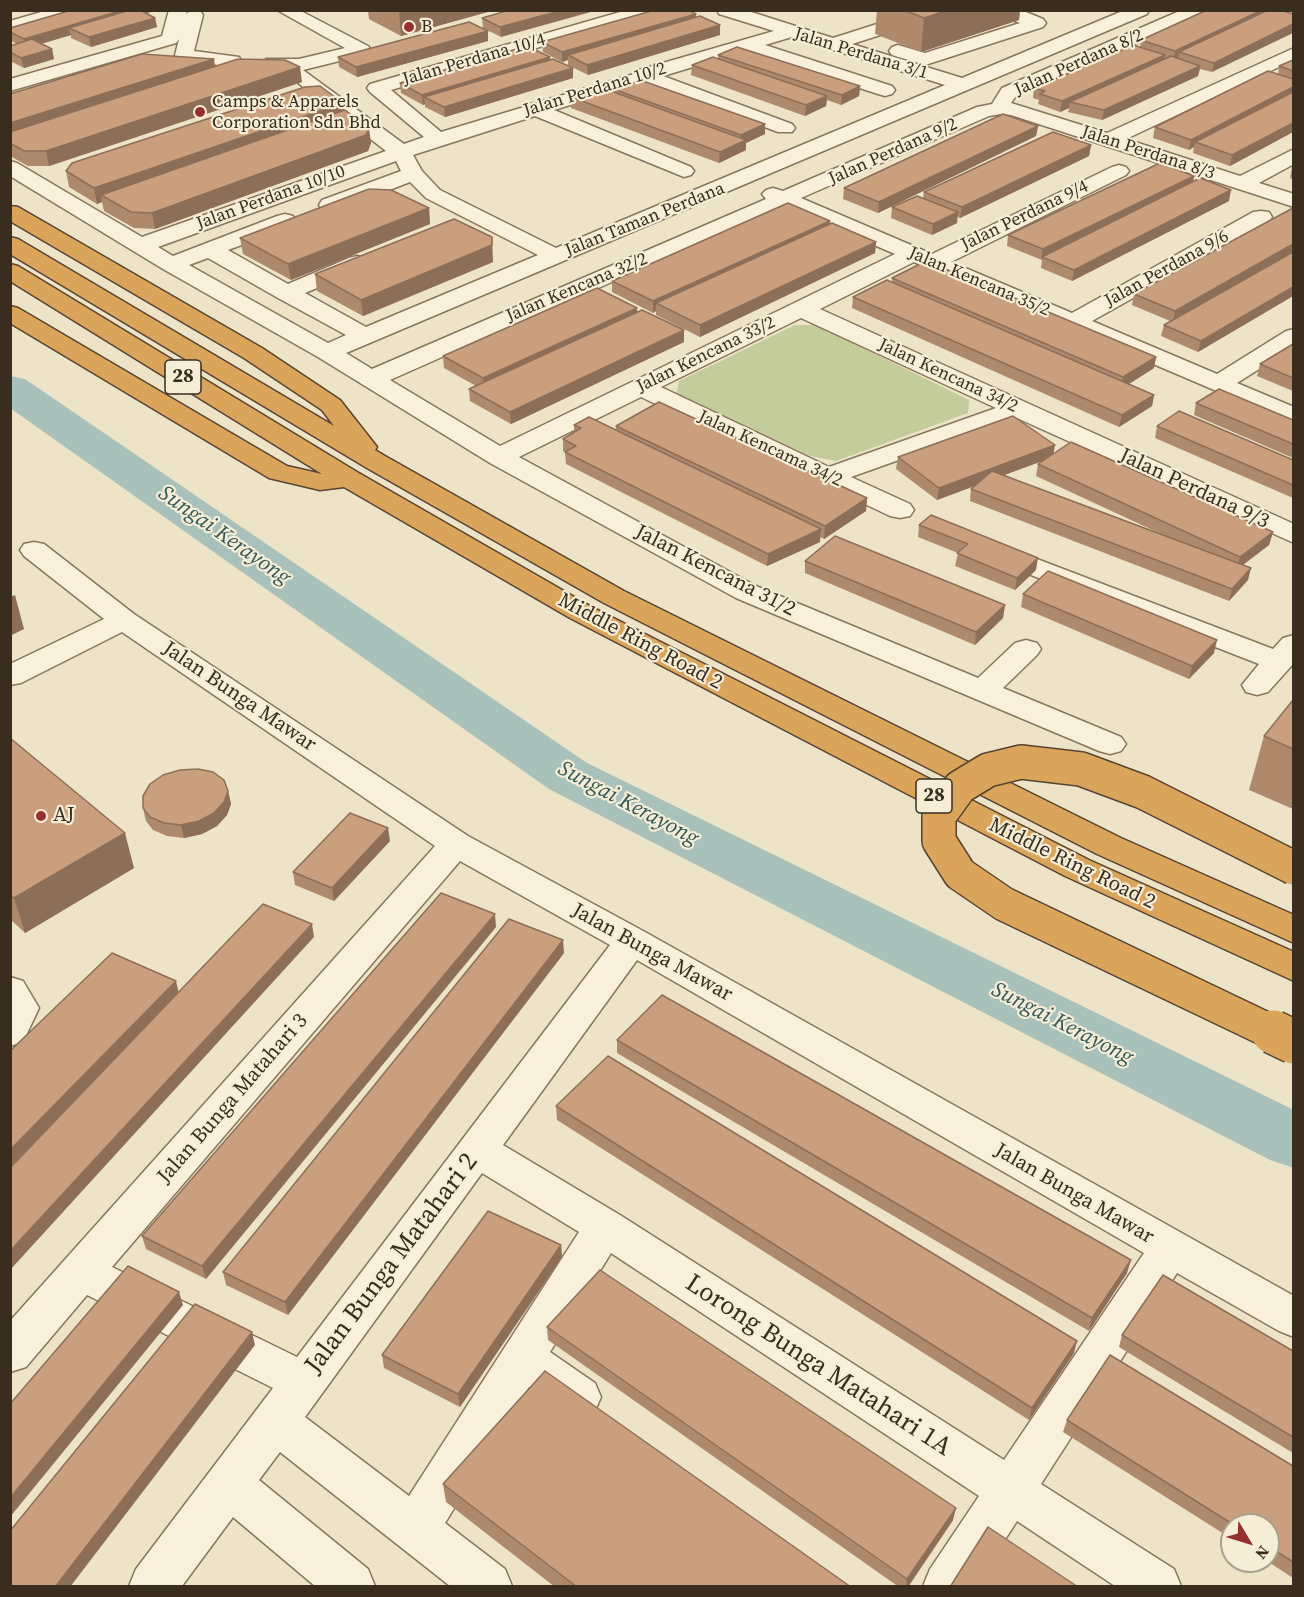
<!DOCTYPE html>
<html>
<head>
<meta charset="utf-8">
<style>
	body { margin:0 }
	#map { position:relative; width:1304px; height:1597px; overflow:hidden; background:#ede3c7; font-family:"Source Serif 4",serif }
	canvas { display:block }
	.frame { position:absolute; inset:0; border:12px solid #392d20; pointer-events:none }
	.north { position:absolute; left:1220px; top:1513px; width:60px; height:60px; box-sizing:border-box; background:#f5edd6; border:2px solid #aaa08d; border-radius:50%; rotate:128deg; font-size:16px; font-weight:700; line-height:24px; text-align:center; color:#392d20 }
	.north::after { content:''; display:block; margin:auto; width:21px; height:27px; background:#96302e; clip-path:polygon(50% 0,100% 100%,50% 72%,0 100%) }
</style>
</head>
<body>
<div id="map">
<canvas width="1304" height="1597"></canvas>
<div class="frame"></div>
<div class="north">N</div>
</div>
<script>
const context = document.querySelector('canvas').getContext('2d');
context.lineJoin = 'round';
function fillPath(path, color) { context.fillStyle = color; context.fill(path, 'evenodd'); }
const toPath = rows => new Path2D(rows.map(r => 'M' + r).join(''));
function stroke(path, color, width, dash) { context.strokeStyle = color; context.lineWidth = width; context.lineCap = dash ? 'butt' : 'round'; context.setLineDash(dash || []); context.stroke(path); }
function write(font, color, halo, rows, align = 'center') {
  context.font = font + ' "Source Serif 4",serif'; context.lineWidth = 4.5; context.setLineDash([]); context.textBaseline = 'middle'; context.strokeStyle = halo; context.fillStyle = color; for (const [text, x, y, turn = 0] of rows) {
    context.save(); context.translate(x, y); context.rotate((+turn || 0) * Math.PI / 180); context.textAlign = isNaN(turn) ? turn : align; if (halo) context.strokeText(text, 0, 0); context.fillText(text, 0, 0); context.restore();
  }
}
fillPath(toPath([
	[795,325,816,325,969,400,968,413,836,461,810,456,676,395,679,381]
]), '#c5cc9b');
fillPath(toPath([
	[10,376,25,379,587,763,1294,1110,1294,1168,1270,1160,549,789,10,408,10,376]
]), '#a8c1ba');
const minor = toPath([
	[48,10,77,10,75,14,10,32,10,21,48,10],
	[169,10,187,10,186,14,191,10,200,11,203,15,194,51,239,57,241,61,231,74,217,74,215,70,218,65,177,59,175,55,179,39,176,43,10,91,10,79,162,36,169,10],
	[277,10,299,10,368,46,371,50,368,54,303,70,404,144,424,137,370,92,367,88,370,84,627,10,656,10,654,14,391,90,441,132,524,107,526,104,536,103,634,74,635,71,774,31,719,14,717,10,745,10,833,38,921,10,949,10,947,14,852,44,962,78,1125,10,1149,10,1147,14,346,353,372,369,766,199,762,194,766,190,773,188,783,191,977,107,992,104,1002,88,1182,10,1206,10,1204,14,1016,96,1011,103,1107,133,1294,48,1294,60,1126,139,1240,176,1294,149,1294,164,1259,183,1294,194,1294,207,1011,115,1001,114,989,116,801,198,932,254,1112,167,1119,165,1126,167,1129,171,1126,175,951,262,1072,313,1253,212,1261,211,1269,212,1272,217,1269,222,1092,321,1217,374,1286,331,1294,329,1294,347,1237,383,1294,407,1294,424,914,262,820,309,1294,524,1294,543,1017,418,851,477,910,504,914,510,910,516,900,518,890,516,641,397,519,457,756,586,978,678,1015,643,1026,640,1037,643,1041,649,1037,655,1003,688,1121,737,1126,744,1121,751,1110,754,1099,751,736,598,490,463,318,357,163,269,10,176,10,161,17,163,142,237,386,151,293,79,250,76,248,72,250,68,266,67,264,63,266,59,299,59,345,48,277,10],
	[792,37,945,85,556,248,440,190,422,171,413,155,535,116,684,177,691,175,694,171,691,167,554,110,644,82,778,132,792,132,795,128,792,124,663,76,746,51,878,94,885,96,892,94,895,90,892,86,765,45,792,37],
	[396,161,401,171,322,200,319,205,322,210,330,211,338,210,410,182,426,198,538,255,366,327,305,293,365,268,368,263,365,258,357,256,349,258,288,284,228,250,293,226,296,221,293,216,285,214,277,216,173,256,158,247,396,161],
	[784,206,895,254,500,446,390,380,784,206],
	[208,258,278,298,346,335,328,343,189,265,208,258],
	[801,318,996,408,829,467,661,387,801,318],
	[996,10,1021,10,1043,19,1046,23,1043,27,925,65,892,55,889,51,892,47,898,45,925,53,1020,23,998,14,996,10],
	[1284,10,1294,10,1294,16,1286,14,1284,10],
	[34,542,44,544,134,614,468,836,645,932,1294,1296,1294,1337,1279,1331,1177,1273,1041,1484,1174,1569,1181,1586,1115,1586,1017,1521,975,1586,923,1586,930,1569,979,1496,611,1253,550,1352,595,1383,601,1397,595,1411,579,1417,563,1411,529,1387,445,1523,505,1569,512,1586,450,1586,280,1452,259,1480,368,1569,375,1586,315,1586,233,1517,182,1586,129,1586,136,1569,273,1388,87,1295,26,1367,10,1372,10,1321,435,846,122,632,21,683,10,685,10,664,104,619,24,556,20,550,24,544,34,542],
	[460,861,610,945,297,1357,112,1267,460,861],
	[637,960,1144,1253,1004,1460,620,1215,503,1145,637,960],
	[482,1173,579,1232,409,1496,305,1417,482,1173],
	[995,543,1273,649,1283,638,1294,635,1294,663,1268,692,1257,695,1246,692,1242,685,1259,664,985,557,981,551,985,545,995,543],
	[10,977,23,981,39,1008,23,1042,10,1046,10,977]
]);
const highway = toPath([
	[10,206,18,207,262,348,340,400,377,447,375,450,385,456,624,591,1121,838,1294,915,1294,943,1097,854,604,603,367,468,10,254,10,237,18,239,334,426,322,410,244,358,10,221,10,206],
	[10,264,18,266,357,472,590,606,1089,860,1294,952,1294,981,1065,876,570,618,344,487,320,490,269,478,10,323,10,306,18,308,287,466,322,474,10,281,10,264]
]);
stroke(minor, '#89755d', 3);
stroke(highway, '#574331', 3);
fillPath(minor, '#f8f0da');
fillPath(highway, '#daa55b');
const highwayBridgeFar1 = toPath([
	[1276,1034,1004,904,960,874,939,841,939,816,960,787,988,770,1021,762,1081,769,1143,792,1294,868]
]);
const highwayBridge = toPath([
	[1273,1032,1294,1042]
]);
stroke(highwayBridgeFar1, '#574331', 36, []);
stroke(highwayBridge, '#574331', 46, []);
stroke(highwayBridgeFar1, '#daa55b', 33);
stroke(highwayBridge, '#daa55b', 43);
fillPath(toPath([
	[368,10,495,10,401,36,369,19],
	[510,10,501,37,483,28,482,18],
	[877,10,1020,10,1019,20,921,52,875,34],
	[1280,10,1212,72,1200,69,1198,76,1102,120,1068,112,1069,108,1060,112,1038,104,1039,100,1033,98,1034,88,1140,47,1141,40],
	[147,14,155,18,157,27,91,47,71,38,71,35,41,44,52,49,54,59,24,68,10,61,10,46,17,44,10,40,10,28],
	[696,18,720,35,588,75,568,65,568,60,562,62,543,52,542,42],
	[488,41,357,77,339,67,338,57],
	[718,55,860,86,859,96,841,105,827,100,826,106,805,116,691,75,692,65,718,58],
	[550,59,573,78,445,117,425,107,425,104,423,105,401,93,400,83],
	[1293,60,1293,132,1230,166,1193,153,1194,147,1189,150,1153,138,1155,127,1278,75,1279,66],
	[215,66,302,82,49,166,28,166,10,156,10,94],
	[616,90,765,124,765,134,746,143,746,150,719,163,571,108,571,97,616,93],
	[343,103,344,110,371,143,368,151,155,229,134,228,104,211,102,202,97,204,69,187,66,171],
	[1038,126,1036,136,878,213,843,199,844,188],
	[1091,145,1089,156,960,218,957,217,957,223,932,235,891,218,892,207,923,198,924,192],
	[1293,166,1293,179,1290,178,1292,167],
	[1194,176,1193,182,1229,201,1072,281,1041,268,1042,260,1007,246,1008,235],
	[429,208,430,224,291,280,243,254,240,238],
	[1293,208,1293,296,1198,352,1161,336,1164,325,1170,321,1132,305,1134,294],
	[830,221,830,224,876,242,875,253,700,337,656,315,656,311,653,313,612,292,612,281],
	[493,262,363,316,317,291,315,274],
	[892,278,1156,357,1154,368,1129,384,1154,395,1152,406,1119,427,852,308,853,297,892,282],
	[637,312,684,330,684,342,511,424,470,401,469,389,476,386,444,368,443,356],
	[1293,344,1293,391,1257,376,1260,364],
	[1196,403,1293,420,1293,458,1194,415],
	[574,425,616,430,616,426,867,498,866,511,824,539,820,537,820,542,767,566,566,464,565,452,563,451,563,439,574,432],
	[1157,426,1293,460,1293,498,1155,438],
	[1054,454,1273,532,1269,545,1243,565,1248,580,1229,601,970,501,971,489,974,486,937,500,896,469,898,457],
	[1042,461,1038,464,1036,476,1159,533,1004,475],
	[919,525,1036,570,1015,590,955,566,958,553,918,537],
	[805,561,1005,605,1003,618,975,645,805,573],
	[1023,594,1214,653,1189,679,1021,607],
	[1293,700,1293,809,1249,790,1264,736],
	[10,738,134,868,25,933,10,919],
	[228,791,231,804,227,815,217,826,202,834,184,838,167,836,153,830,146,821,143,808],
	[390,841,334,901,295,885,293,872],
	[496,927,206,1279,146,1249,142,1236],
	[564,953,288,1315,226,1285,223,1272],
	[617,1040,1127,1273,1089,1331,617,1053],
	[556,1106,1074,1353,1029,1420,557,1120],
	[561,1245,562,1257,460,1407,384,1368,382,1355],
	[547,1327,953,1520,908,1587,899,1587,548,1340],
	[1122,1335,1293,1351,1293,1453,1119,1347],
	[1067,1420,1293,1466,1293,1578,1267,1561,1268,1561,1268,1525,1232,1525,1232,1539,1063,1432],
	[443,1484,851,1587,555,1587,446,1502]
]), '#ae896c');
fillPath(toPath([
	[123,10,158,10,80,33,69,28,71,35,26,48,24,39],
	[399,10,495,10,401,36],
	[563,10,598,10,501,37,500,27],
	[948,10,1020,10,1019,20,921,52,924,18],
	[1262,10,1269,10,1179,52,1178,58,1173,61,1175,51],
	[696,14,695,24,568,55,568,60,562,62,562,52],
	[155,18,157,27,91,47,89,37],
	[1293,24,1293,33,1212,72,1214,63],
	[720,25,720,35,588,75,587,65],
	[488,31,488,41,357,77,356,67],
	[52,49,54,59,24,68,21,58],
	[1165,55,1163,65,1070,102,1069,108,1060,112,1062,101],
	[550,57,550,67,424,97,425,104,423,105,422,95],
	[214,59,216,74,10,139,10,123],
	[1200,66,1198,76,1102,120,1104,110],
	[300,67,302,82,49,166,46,151],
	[573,68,573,78,445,117,444,107],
	[860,86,859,96,841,105,842,95],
	[1293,87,1293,96,1195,142,1194,147,1189,150,1191,140],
	[827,96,826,106,805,116,806,105],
	[343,103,345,118,101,195,102,202,97,204,94,188],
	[1293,123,1293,132,1230,166,1232,155],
	[765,124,765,134,746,143,746,150,719,163,720,152,740,143,741,135],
	[1038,126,1036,136,878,213,879,202],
	[369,128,371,143,368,151,155,229,152,213],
	[1091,145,1089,156,960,218,962,207],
	[1194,176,1192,186,1042,257,1041,260,1043,249],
	[1231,190,1229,201,1072,281,1074,270],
	[429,208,430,224,291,280,288,264],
	[958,212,957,223,932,235,933,224],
	[830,221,829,232,656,303,656,311,653,313,653,301],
	[492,237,493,262,363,316,361,300],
	[876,242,875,253,700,337,700,325],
	[1293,244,1293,254,1173,322,1175,311],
	[1293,287,1293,296,1198,352,1201,341],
	[637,308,637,319,484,390,483,378],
	[684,330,684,342,511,424,510,412],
	[1156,357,1154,368,1121,389,1123,377],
	[1154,395,1152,406,1119,427,1122,415],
	[1055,445,1053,457,937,500,939,488],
	[867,498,866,511,824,539,825,526],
	[821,529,820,542,767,566,768,554],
	[1273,532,1269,545,1237,569,1240,557],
	[1038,558,1036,570,1015,590,1017,578],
	[1251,568,1248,580,1229,601,1232,589],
	[15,595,24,629,10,636,10,597],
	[1005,605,1003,618,975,645,976,632],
	[1217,640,1214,653,1189,679,1192,666],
	[228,791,231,804,227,815,217,826,202,834,184,838,181,825],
	[388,828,390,841,334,901,332,888],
	[125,833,134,868,25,933,14,898],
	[495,914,496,927,206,1279,202,1266],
	[312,924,314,937,11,1269,10,1251],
	[563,940,564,953,288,1315,285,1302],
	[176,981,179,994,10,1168,10,1150],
	[561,1245,562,1257,460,1407,458,1394],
	[1131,1260,1127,1273,1089,1331,1092,1318],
	[179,1292,183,1305,10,1517,10,1498],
	[252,1332,255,1345,70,1587,55,1587],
	[1077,1341,1074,1353,1029,1420,1032,1408],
	[956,1508,953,1520,908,1587,906,1587,907,1579]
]), '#8d6f58');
const building = toPath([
	[72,10,123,10,24,39,10,32,10,28,72,10],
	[130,10,140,10,155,18,89,37,69,28,130,10],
	[510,10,563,10,500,27,482,18,510,10],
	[655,10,688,10,696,14,562,52,542,42,655,10],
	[904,10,948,10,924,18,904,10],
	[1207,10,1262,10,1175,51,1141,40,1207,10],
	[1268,10,1280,10,1293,14,1293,24,1214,63,1179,52,1268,10],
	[700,16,720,25,587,65,568,55,700,16],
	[469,22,488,31,356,67,338,57,469,22],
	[32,39,52,49,21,58,10,52,10,46,32,39],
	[1133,45,1165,55,1062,101,1040,94,1045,91,1034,88,1133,45],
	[527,46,550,57,422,95,400,83,527,46],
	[737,47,860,86,842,95,718,55,737,47],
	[142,54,214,59,10,123,10,94,142,54],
	[1171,56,1200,66,1104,110,1070,102,1171,56],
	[713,57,827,96,806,105,692,65,713,57],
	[238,59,285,60,300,67,46,151,24,151,10,143,10,132,238,59],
	[553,59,573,68,444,107,424,97,553,59],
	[1293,60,1293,71,1279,66,1293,60],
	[1268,71,1293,79,1293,87,1191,140,1155,127,1268,71],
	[640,80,765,124,741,135,616,90,640,80],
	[320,86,343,103,94,188,66,171,72,163,305,87,320,86],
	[597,86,746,140,720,152,571,97,597,86],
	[1293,92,1293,123,1232,155,1195,142,1293,92],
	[345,110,369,128,366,135,152,213,131,212,101,195,345,110],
	[1003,114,1038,126,879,202,844,188,1003,114],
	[1053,132,1091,145,962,207,924,192,1053,132],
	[1160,163,1194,176,1043,249,1008,235,1160,163],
	[1200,178,1231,190,1074,270,1042,257,1200,178],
	[369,189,391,190,429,208,288,264,240,238,369,189],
	[917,196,958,212,933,224,892,207,917,196],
	[788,203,830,221,653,301,612,281,788,203],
	[1293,208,1293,244,1175,311,1134,294,1293,208],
	[454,219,492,237,492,245,361,300,315,274,454,219],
	[832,223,876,242,700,325,656,303,832,223],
	[1293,252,1293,287,1201,341,1164,325,1293,252],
	[926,261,1156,357,1123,377,892,278,926,261],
	[887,280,1154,395,1122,415,853,297,887,280],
	[597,288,637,308,483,378,443,356,597,288],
	[642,310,684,330,510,412,469,389,642,310],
	[1293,344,1293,378,1260,364,1293,344],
	[1219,389,1293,420,1293,444,1196,403,1219,389],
	[659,402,867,498,825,526,616,426,659,402],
	[1179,411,1293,460,1293,485,1157,426,1179,411],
	[1013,416,1055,445,939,488,898,457,1013,416],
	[589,417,821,529,768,554,565,452,576,446,563,439,581,428,574,425,589,417],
	[1071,442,1273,532,1240,557,1038,464,1071,442],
	[992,471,1251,568,1232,589,971,489,992,471],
	[931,515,1038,558,1017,578,957,553,968,544,919,525,931,515],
	[835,536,1005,605,976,632,805,561,835,536],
	[1048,571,1217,640,1192,666,1023,594,1048,571],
	[1293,700,1293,749,1264,736,1293,700],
	[10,738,125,833,14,898,10,895,10,738],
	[198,769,213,772,224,780,228,791,224,802,214,813,199,821,181,825,164,823,150,817,143,808,143,796,150,784,163,775,180,770,198,769],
	[350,813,388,828,332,888,293,872,350,813],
	[441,893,495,914,202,1266,142,1236,441,893],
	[263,904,312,924,10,1251,10,1168,263,904],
	[509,919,563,940,285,1302,223,1272,509,919],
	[112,953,176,981,10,1150,10,1051,112,953],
	[662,995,1131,1260,1092,1318,617,1040,662,995],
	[608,1056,1077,1341,1032,1408,556,1106,608,1056],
	[488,1211,561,1245,458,1394,382,1355,488,1211],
	[128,1266,179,1292,10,1498,10,1404,128,1266],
	[600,1270,956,1508,907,1579,547,1327,600,1270],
	[1163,1275,1293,1351,1293,1437,1122,1335,1163,1275],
	[195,1304,252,1332,55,1587,10,1587,10,1531,195,1304],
	[1110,1355,1293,1466,1293,1562,1268,1546,1268,1525,1234,1525,1067,1420,1110,1355],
	[545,1371,851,1587,577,1587,443,1484,545,1371],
	[988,1527,1078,1587,950,1587,988,1527]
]);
fillPath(building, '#ca9f7e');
stroke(building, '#8d6f58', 1.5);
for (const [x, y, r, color] of [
	[409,27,6,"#96302e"],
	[200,112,6,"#96302e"],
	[41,816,6,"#96302e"]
]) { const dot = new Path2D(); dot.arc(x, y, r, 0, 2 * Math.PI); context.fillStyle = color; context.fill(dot); stroke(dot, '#f5edd6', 2); }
write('18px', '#392d20', '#f5edd6', [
	["B",421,27],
	["Camps & Apparels",212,102],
	["Corporation Sdn Bhd",212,123]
], 'left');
write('18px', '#392d20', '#f5edd6', [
	["Jalan Perdana 3/1",861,54,17],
	["Jalan Perdana 10/4",474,60,-16],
	["Jalan Perdana 8/2",1079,63,-24],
	["Jalan Perdana 10/2",595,90,-17],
	["Jalan Perdana 9/2",893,152,-24],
	["Jalan Perdana 8/3",1148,153,18],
	["Jalan Perdana 10/10",271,198,-20],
	["Jalan Perdana 9/4",1025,216,-26],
	["Jalan Taman Perdana",645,220,-22],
	["Jalan Perdana 9/6",1167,269,-29],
	["Jalan Kencana 35/2",979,282,23],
	["Jalan Kencana 32/2",577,288,-23],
	["Jalan Kencana 33/2",706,355,-26],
	["Jalan Kencana 34/2",948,376,25],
	["Jalan Kencama 34/2",770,449,25]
]);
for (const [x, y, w] of [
	[183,377,36],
	[934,796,36]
]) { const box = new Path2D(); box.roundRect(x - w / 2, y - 17, w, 34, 4.5); context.fillStyle = '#f5edd6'; context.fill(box); stroke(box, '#392d20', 1.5); }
write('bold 20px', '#392d20', null, [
	["28",183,377],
	["28",934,796]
]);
write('21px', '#392d20', '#f5edd6', [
	["Jalan Perdana 9/3",1194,489,25],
	["Jalan Kencana 31/2",715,571,27],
	["Middle Ring Road 2",640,642,28],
	["Jalan Bunga Mawar",239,697,34],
	["Middle Ring Road 2",1072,864,26],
	["Jalan Bunga Mawar",652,953,29],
	["Jalan Bunga Matahari 3",233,1099,-49],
	["Jalan Bunga Mawar",1074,1194,30]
]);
write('21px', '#392d20', '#f5edd6', [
	["AJ",53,816]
], 'left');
write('italic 22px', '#305957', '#f5edd6', [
	["Sungai Kerayong",224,536,35],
	["Sungai Kerayong",628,804,28],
	["Sungai Kerayong",1062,1024,27]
]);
write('26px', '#392d20', '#f5edd6', [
	["Jalan Bunga Matahari 2",392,1264,-53],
	["Lorong Bunga Matahari 1A",818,1366,33]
]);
</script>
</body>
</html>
